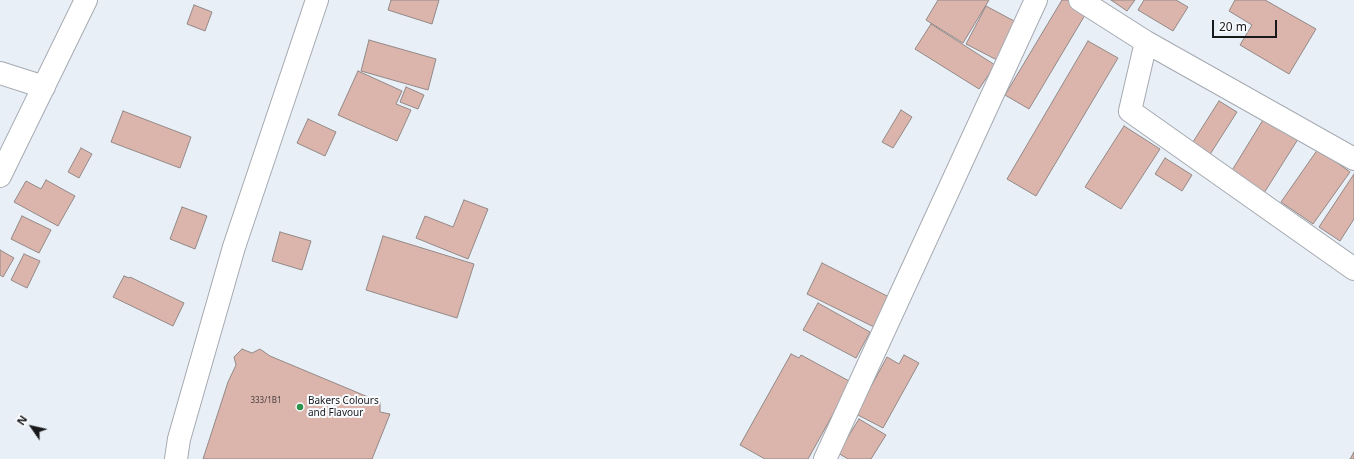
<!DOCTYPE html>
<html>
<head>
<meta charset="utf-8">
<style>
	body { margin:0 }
	#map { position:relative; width:1354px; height:459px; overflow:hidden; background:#e9eff6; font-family:"Noto Sans",sans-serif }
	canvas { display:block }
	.north { position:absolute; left:12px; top:407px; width:40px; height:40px; -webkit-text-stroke:3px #f9fbfe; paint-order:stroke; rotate:304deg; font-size:11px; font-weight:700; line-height:16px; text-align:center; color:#17191b }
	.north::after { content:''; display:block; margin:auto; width:14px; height:18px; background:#17191b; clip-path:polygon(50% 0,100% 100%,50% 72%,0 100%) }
	.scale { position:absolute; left:1212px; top:20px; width:65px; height:18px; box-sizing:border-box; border:2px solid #17191b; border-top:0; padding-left:5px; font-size:12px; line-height:14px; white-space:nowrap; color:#17191b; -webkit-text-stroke:3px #f9fbfe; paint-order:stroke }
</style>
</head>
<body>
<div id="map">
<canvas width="1354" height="459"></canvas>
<div class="north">N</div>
<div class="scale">20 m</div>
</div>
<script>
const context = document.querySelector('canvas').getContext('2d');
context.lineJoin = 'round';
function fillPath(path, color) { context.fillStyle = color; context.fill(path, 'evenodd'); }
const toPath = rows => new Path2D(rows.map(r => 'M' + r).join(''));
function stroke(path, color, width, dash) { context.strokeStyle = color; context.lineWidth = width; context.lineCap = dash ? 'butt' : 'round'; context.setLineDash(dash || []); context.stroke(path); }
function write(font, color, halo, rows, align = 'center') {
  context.font = font + ' "Noto Sans",sans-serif'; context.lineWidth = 4; context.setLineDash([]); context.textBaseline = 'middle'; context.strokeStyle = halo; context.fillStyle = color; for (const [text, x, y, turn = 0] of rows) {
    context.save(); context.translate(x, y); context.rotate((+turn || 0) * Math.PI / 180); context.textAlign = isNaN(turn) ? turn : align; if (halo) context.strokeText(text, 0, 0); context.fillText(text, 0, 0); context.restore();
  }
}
const building = toPath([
	[391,0,439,0,432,24,388,10,391,0],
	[938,0,989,0,963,43,926,20,938,0],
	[1062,0,1071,0,1088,10,1029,109,1005,95,1062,0],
	[1111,0,1135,0,1127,11,1111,0],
	[1144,0,1176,0,1188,7,1173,31,1138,10,1144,0],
	[1235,0,1265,0,1316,29,1289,74,1240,45,1252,25,1229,11,1235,0],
	[194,5,212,12,205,31,187,24,194,5],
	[986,6,1016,22,997,60,966,44,986,6],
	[931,24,995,65,979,89,915,49,931,24],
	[369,40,436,59,428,90,361,71,369,40],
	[1088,41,1118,58,1036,196,1007,179,1088,41],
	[358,71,402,91,396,104,411,110,397,141,338,115,358,71],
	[406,87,424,95,418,109,400,102,406,87],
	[1219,101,1237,112,1209,156,1191,145,1219,101],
	[901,110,912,117,893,148,882,142,901,110],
	[123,111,191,137,180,168,111,142,123,111],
	[1266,115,1300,136,1264,193,1231,172,1266,115],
	[308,119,336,132,325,156,297,143,308,119],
	[1124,126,1160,149,1121,209,1085,187,1124,126],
	[81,148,92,154,79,178,68,172,81,148],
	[1318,149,1350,172,1313,224,1281,202,1318,149],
	[1165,158,1192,175,1182,191,1155,174,1165,158],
	[1354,174,1354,219,1340,241,1319,227,1354,174],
	[46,180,75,196,58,226,14,202,26,181,41,189,46,180],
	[464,200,488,209,468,259,416,238,425,216,453,227,464,200],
	[182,207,207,216,195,249,170,239,182,207],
	[22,216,51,230,39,253,11,239,22,216],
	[280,232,311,241,302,270,272,261,280,232],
	[383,236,474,264,457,318,366,290,383,236],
	[0,250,14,258,3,277,0,275,0,250],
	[24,254,40,261,27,288,11,280,24,254],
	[822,263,889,297,874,327,807,294,822,263],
	[124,276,129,278,130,277,184,303,173,326,113,297,124,276],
	[818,303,870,332,856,358,803,330,818,303],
	[242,349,252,353,260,349,270,356,380,402,380,412,390,414,372,459,203,459,228,382,236,365,234,357,242,349],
	[791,354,799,358,801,355,851,382,808,459,765,459,740,445,791,354],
	[904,355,919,363,883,428,856,414,887,357,899,364,904,355],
	[859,419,886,435,871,459,848,459,838,453,859,419],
	[1354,452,1354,459,1350,459,1354,452]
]);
fillPath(building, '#dbb4ac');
stroke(building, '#928987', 1);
const minor = toPath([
	[1080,0,1146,42,1354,159],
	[1146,42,1130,111,1354,269],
	[0,73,44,87],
	[0,176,86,0],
	[825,459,1036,0]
]);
const tertiary = toPath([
	[176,459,179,439,234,247,317,0]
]);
stroke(minor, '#a5aab1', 24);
stroke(tertiary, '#a5aab1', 24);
stroke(minor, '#fff', 22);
stroke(tertiary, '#fff', 22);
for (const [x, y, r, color] of [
	[300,407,4,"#2d934a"]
]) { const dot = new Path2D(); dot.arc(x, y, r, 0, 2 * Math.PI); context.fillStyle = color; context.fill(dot); stroke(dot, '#f9fbfe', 1.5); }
write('8px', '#48403f', null, [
	["333/1B1",266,401]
]);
write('10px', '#17191b', '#f9fbfe', [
	["Bakers Colours",308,401],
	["and Flavour",308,413]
], 'left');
</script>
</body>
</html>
